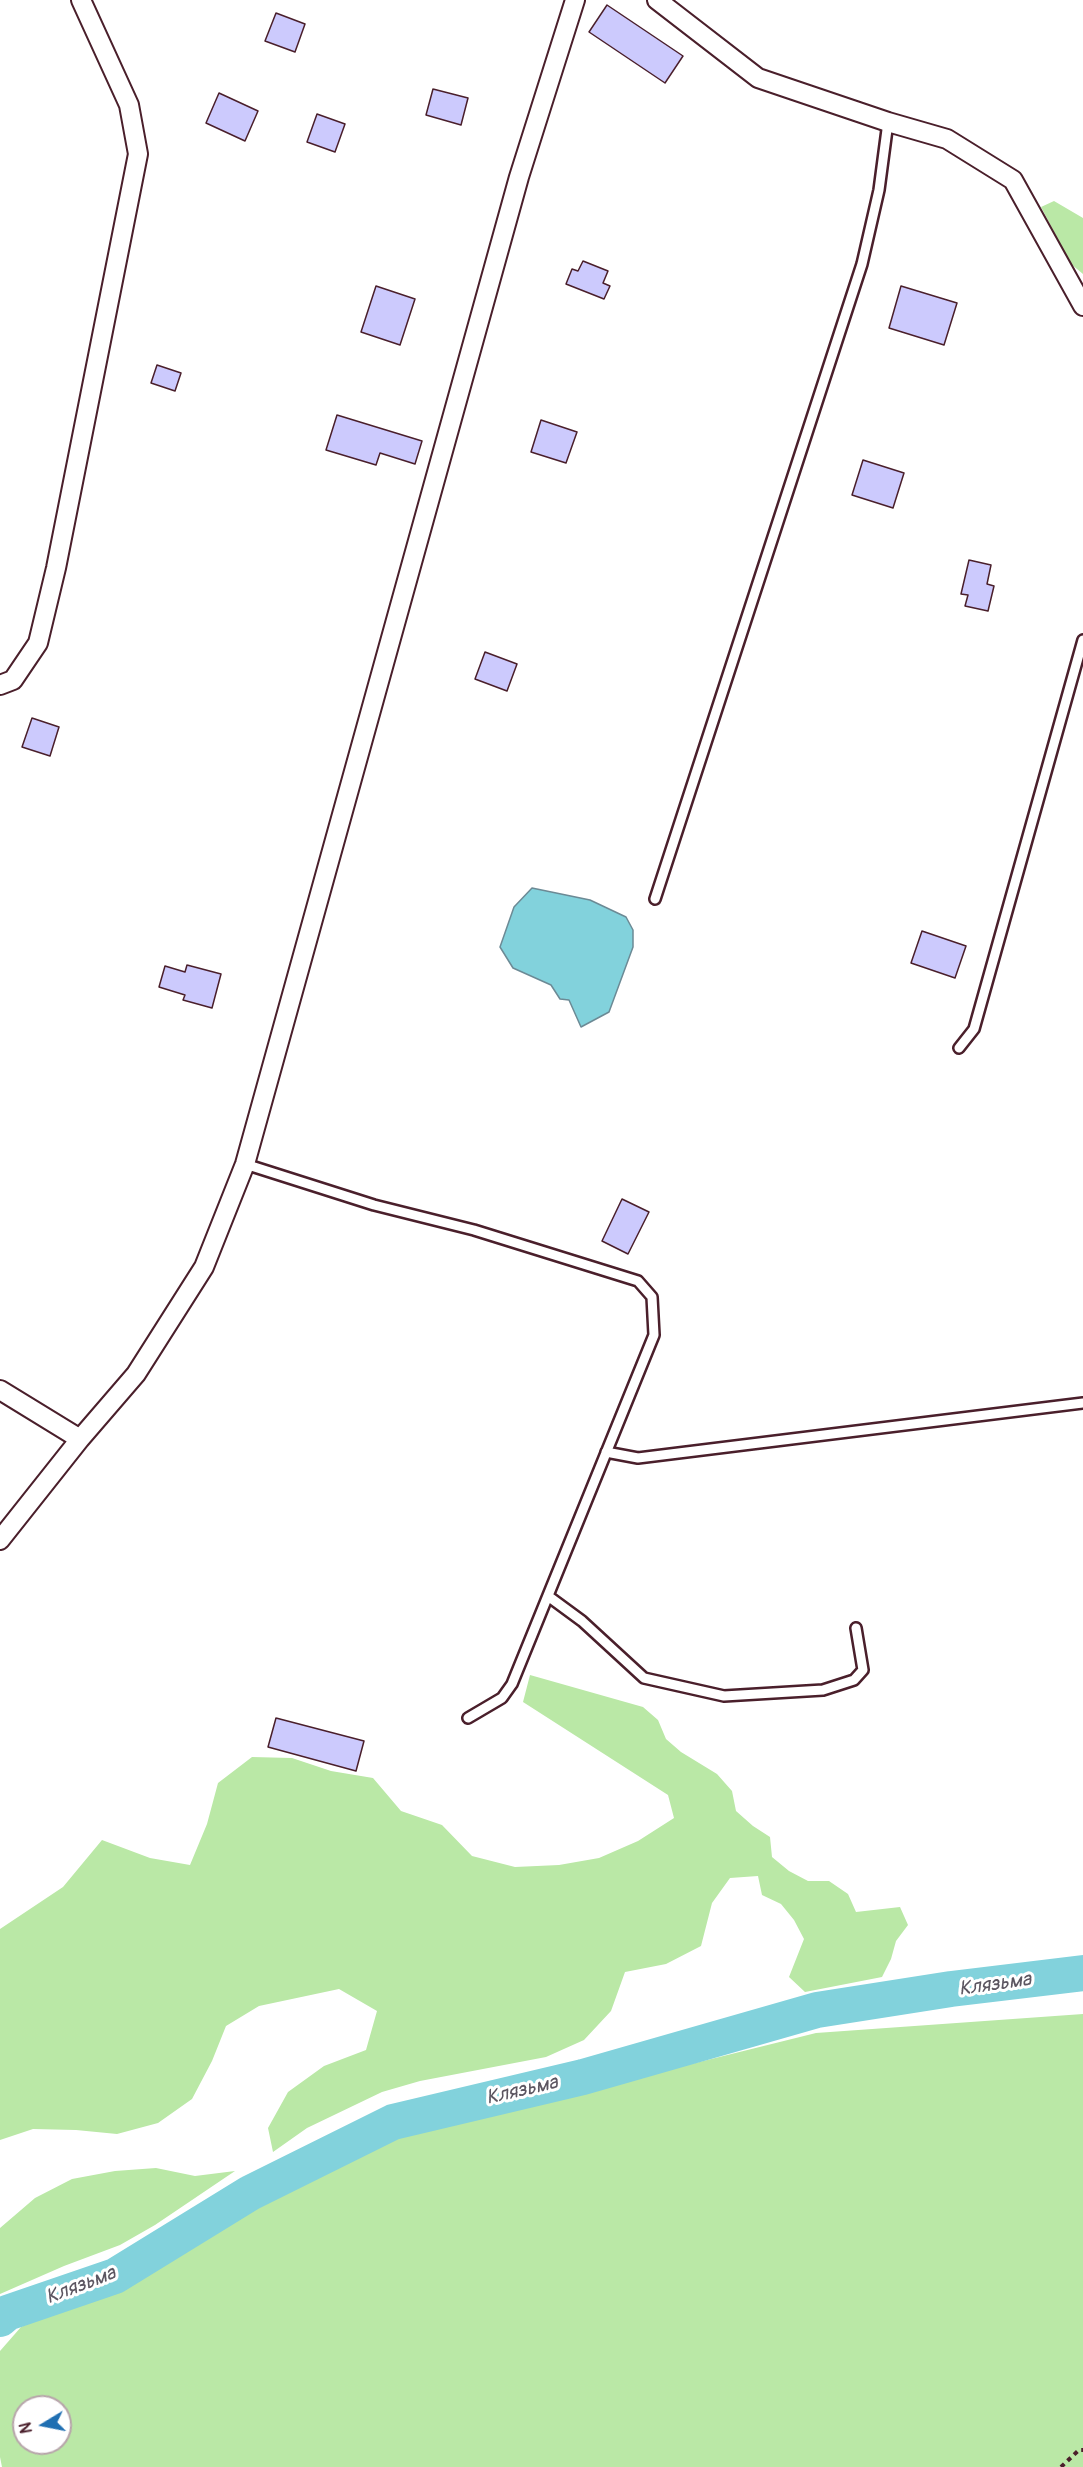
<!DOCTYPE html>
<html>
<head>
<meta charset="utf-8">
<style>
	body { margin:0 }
	#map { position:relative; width:1083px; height:2467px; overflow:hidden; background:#fff; font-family:Pangolin,sans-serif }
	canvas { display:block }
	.north { position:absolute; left:12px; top:2395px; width:60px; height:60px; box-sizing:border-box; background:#fff; border:2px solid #b7a5aa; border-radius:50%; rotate:260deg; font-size:16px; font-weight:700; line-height:24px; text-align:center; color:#4a1f2b }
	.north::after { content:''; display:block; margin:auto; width:21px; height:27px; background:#1f6fb2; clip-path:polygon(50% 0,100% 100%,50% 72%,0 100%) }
</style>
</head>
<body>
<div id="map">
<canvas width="1083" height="2467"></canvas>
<div class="north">N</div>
</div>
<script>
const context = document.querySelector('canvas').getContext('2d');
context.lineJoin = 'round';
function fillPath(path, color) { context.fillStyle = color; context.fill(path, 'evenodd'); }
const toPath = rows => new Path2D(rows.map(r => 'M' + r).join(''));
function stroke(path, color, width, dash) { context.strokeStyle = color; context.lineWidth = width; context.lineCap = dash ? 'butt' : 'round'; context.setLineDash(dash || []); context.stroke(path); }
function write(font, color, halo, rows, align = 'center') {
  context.font = font + ' Pangolin,sans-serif'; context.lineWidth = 6; context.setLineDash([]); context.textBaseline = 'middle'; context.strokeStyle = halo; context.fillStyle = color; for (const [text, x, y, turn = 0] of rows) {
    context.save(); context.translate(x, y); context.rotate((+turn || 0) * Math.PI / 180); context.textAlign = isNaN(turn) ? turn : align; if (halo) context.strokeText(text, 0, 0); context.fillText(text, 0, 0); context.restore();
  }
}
fillPath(toPath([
	[1054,201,1083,218,1083,274,1071,264,1041,207],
	[530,1675,643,1707,658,1720,666,1739,681,1752,717,1774,732,1791,736,1811,753,1826,770,1837,772,1857,789,1871,808,1881,829,1881,848,1894,856,1912,900,1907,908,1925,896,1941,891,1959,882,1977,805,1992,789,1977,804,1939,794,1920,781,1904,762,1895,758,1876,730,1878,712,1903,701,1946,666,1964,625,1972,611,2011,584,2040,546,2057,420,2081,382,2092,307,2128,273,2152,268,2128,288,2092,324,2066,366,2050,377,2011,339,1989,259,2006,226,2026,212,2061,192,2099,158,2123,117,2134,76,2130,33,2129,0,2140,0,1929,63,1887,102,1840,150,1858,190,1865,207,1824,218,1783,252,1757,292,1758,331,1771,373,1778,401,1811,442,1825,472,1856,515,1867,559,1865,599,1858,638,1841,674,1818,668,1795,523,1702],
	[1083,2014,1083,2467,2,2467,0,2457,0,2351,21,2327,136,2276,274,2193,381,2141,816,2033],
	[24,2407,60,2407,60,2443,24,2443],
	[156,2168,195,2176,235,2171,155,2225,120,2245,64,2266,0,2294,0,2228,35,2198,72,2179,115,2171]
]), '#bae8a6');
const water = toPath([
	[532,888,590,900,626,917,633,930,633,947,609,1012,581,1027,569,1000,560,999,551,985,513,968,500,947,514,907,532,888]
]);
fillPath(water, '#82d2dc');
stroke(water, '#6c8a95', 1.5);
stroke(toPath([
	[0,2319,7,2313,115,2276,250,2193,393,2122,583,2077,817,2010,951,1989,1083,1973]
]), '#82d2dc', 36);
const building = toPath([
	[607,5,683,56,665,83,589,32,607,5],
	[276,13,305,24,295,52,265,41,276,13],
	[433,89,468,98,461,125,426,115,433,89],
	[219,93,258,111,245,141,206,123,219,93],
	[317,114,345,124,335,152,307,142,317,114],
	[583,261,608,271,603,283,610,286,604,299,566,284,572,269,578,271,583,261],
	[376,286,415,299,400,345,361,332,376,286],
	[901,286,957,303,944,345,889,328,901,286],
	[157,365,181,373,175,391,151,383,157,365],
	[337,415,422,441,415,464,380,453,376,465,326,450,337,415],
	[541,420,577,432,566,463,531,452,541,420],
	[863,460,904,473,893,508,852,495,863,460],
	[969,560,991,565,987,584,994,586,988,611,965,606,968,595,961,594,969,560],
	[485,652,517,664,507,691,475,679,485,652],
	[32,718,59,727,50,756,22,747,32,718],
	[922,931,966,946,955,978,911,963,922,931],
	[187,965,221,974,212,1008,183,1000,185,995,159,987,165,966,185,972,187,965],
	[622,1199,649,1212,628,1254,602,1241,622,1199],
	[276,1718,364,1741,356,1771,268,1747,276,1718]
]);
fillPath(building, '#cccafd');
stroke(building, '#4a1f2b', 1.5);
const lane = toPath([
	[655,899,862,264,879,190,888,122],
	[959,1048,974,1029,1083,640],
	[245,1164,374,1205,474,1230,638,1281,652,1297,654,1335,512,1684,502,1698,468,1718],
	[606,1452,638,1458,1083,1403],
	[548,1596,582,1621,644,1678,724,1696,823,1690,854,1680,863,1670,856,1628]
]);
const street = toPath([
	[657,0,758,78,888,122,947,139,1013,180,1083,306],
	[0,685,13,680,38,643,56,568,138,154,129,105,81,0],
	[0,1390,80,1439],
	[0,1540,80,1439,136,1374,204,1267,245,1164,519,177,575,0]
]);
stroke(lane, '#4a1f2b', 14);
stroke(street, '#4a1f2b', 22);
stroke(toPath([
	[1061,2467,1079,2450,1083,2450]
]), '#4a1f2b', 4, [4.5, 4.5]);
stroke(lane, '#fff', 9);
stroke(street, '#fff', 18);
write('italic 20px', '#5b5560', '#fff', [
	["Клязьма",995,1985,-8],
	["Клязьма",522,2091,-13],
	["Клязьма",81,2286,-21]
]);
</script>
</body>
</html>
